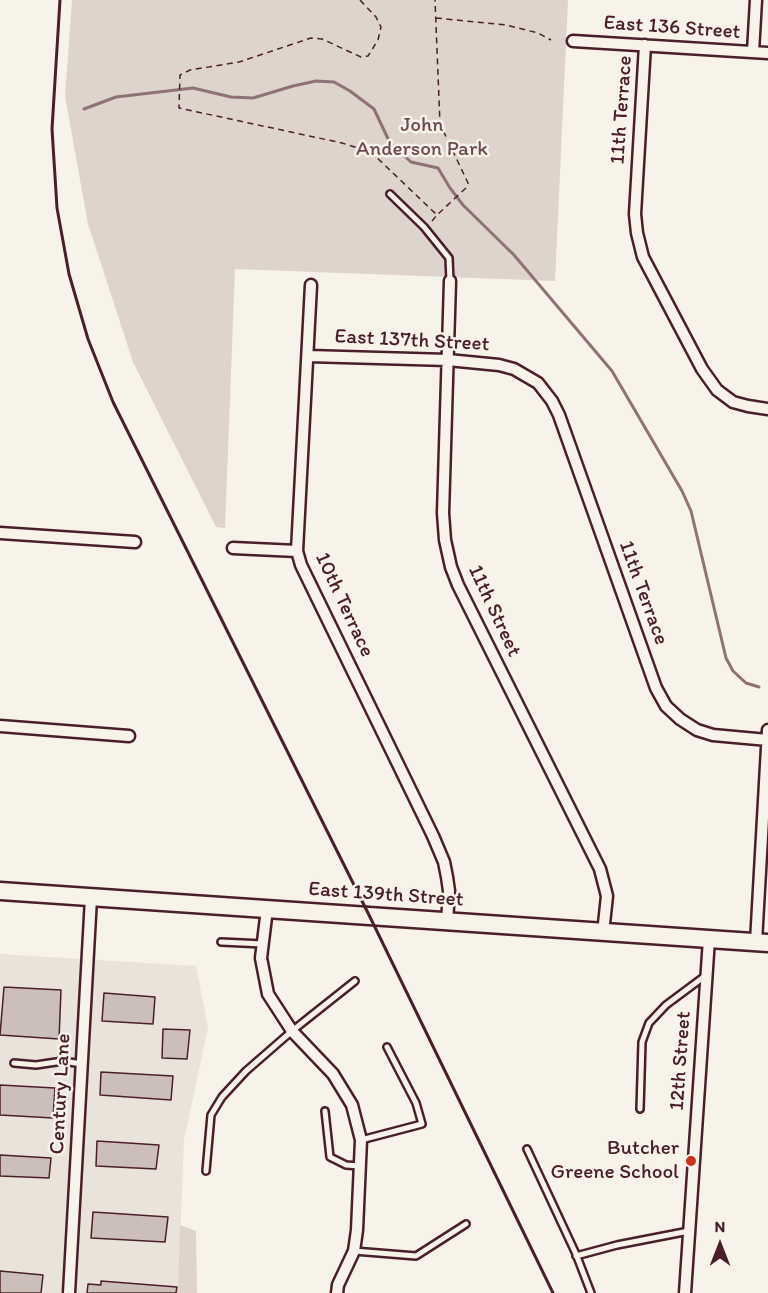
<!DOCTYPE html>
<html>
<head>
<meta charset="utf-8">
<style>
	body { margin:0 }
	#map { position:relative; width:768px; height:1293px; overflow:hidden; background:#f7f3e8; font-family:Itim,sans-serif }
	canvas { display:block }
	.north { position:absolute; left:690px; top:1215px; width:60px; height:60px; -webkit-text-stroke:4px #f7f3e8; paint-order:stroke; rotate:0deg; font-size:16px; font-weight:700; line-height:24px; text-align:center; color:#4a1f2b }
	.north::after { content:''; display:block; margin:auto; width:21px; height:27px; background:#4a1f2b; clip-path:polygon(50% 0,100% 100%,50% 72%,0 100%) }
</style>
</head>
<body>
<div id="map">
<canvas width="768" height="1293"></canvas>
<div class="north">N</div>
</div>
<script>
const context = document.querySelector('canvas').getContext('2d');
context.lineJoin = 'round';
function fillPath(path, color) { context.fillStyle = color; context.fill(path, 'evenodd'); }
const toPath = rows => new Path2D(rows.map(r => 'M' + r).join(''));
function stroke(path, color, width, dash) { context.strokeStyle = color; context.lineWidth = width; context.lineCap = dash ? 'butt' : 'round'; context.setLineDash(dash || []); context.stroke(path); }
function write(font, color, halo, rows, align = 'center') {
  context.font = font + ' Itim,sans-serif'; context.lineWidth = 5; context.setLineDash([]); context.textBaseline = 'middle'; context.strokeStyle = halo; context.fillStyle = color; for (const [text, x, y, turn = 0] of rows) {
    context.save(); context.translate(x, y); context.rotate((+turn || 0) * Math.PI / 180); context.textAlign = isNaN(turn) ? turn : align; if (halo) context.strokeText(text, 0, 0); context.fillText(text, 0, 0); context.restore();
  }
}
fillPath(toPath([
	[0,954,196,966,208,1028,184,1139,178,1293,0,1293]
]), '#eae3da');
fillPath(toPath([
	[72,0,568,0,555,281,235,269,225,528,216,527,133,362,88,224,65,96],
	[180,1225,196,1231,197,1293,178,1293]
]), '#ded4cc');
stroke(toPath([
	[84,109,116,97,193,88,231,97,253,98,293,86,316,81,334,82,350,91,374,109,390,143,411,162,438,168,450,188,463,205,514,255,612,371,682,491,691,511,726,658,733,671,746,683,759,687]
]), '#8e7275', 3);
const building = toPath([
	[4,987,61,990,59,1039,0,1035,4,987],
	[104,993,155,997,153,1024,102,1021,104,993],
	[163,1029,190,1030,187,1059,162,1058,163,1029],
	[101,1072,173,1076,171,1100,100,1095,101,1072],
	[0,1085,55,1088,53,1118,0,1115,0,1085],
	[97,1141,159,1145,156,1169,96,1166,97,1141],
	[0,1155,51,1158,49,1178,0,1176,0,1155],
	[93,1212,168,1217,165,1242,91,1238,93,1212],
	[0,1271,43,1275,41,1293,0,1293,0,1271],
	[101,1281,177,1287,176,1293,87,1293,88,1284,101,1285,101,1281]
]);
fillPath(building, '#ccbfb9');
stroke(building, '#4a1f2b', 1.5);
const lane = toPath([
	[390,194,424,227,449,258,450,281],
	[221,942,263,944],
	[14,1063,36,1065,63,1061,82,1064],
	[640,1109,642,1042,649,1023,666,1005,705,976],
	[325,1111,330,1157,346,1165,360,1166],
	[361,1140,422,1124,416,1103,387,1047],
	[527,1149,576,1254,591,1293],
	[206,1171,211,1115,222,1097,246,1071,292,1031,355,981],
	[354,1251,416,1256,466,1224],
	[576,1256,617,1245,689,1231]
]);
const street = toPath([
	[573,41,768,53],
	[645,45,635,214,637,233,643,257,702,369,717,390,733,402,748,406,768,409],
	[753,52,756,0],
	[450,281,443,513,445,540,451,567,458,585,600,869,607,896,603,933],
	[311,285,297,551,301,565,433,836,444,862,447,877,449,891,447,922],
	[308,356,448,360,499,365,514,369,538,383,552,401,559,415,656,688,666,706,680,719,697,730,713,735,768,740],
	[0,533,135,542],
	[233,548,297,551],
	[0,726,129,736],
	[267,909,261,958,268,994,292,1031,333,1074,352,1105,361,1140,357,1230,354,1251,338,1285,337,1293],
	[756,942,768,730],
	[69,1293,91,898],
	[685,1293,709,939]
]);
const secondary = toPath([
	[0,891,768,943]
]);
stroke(lane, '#4a1f2b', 10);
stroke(street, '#4a1f2b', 15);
stroke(secondary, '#4a1f2b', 21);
stroke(toPath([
	[360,0,376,17,381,27,378,40,368,56,361,57,322,39,311,38,239,62,190,70,180,75,179,108,342,143,371,152,437,215,467,187,468,183,440,124,435,0],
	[436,18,506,25,538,33,551,40],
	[432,221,437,215]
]), '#4a1f2b', 1.5, [6, 4.5]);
stroke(lane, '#f7f3e8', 5);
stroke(street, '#f7f3e8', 10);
stroke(secondary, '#f7f3e8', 16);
stroke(toPath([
	[60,0,52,129,57,208,69,274,88,339,113,402,370,917,553,1293]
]), '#4a1f2b', 3);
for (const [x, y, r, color] of [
	[691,1161,6,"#c8321e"]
]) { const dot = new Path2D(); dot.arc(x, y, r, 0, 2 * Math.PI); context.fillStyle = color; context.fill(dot); stroke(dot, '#f7f3e8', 2); }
write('21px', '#4a1f2b', '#f7f3e8', [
	["East 136 Street",672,28,4],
	["11th Terrace",622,110,-86],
	["East 137th Street",412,341,3],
	["11th Terrace",643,593,70],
	["10th Terrace",344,605,65],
	["11th Street",494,611,65],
	["East 139th Street",386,895,4],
	["12th Street",681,1061,-86],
	["Century Lane",61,1094,-87]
]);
write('21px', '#6f4c53', '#f7f3e8', [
	["John",422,126],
	["Anderson Park",422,150]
]);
write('21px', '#4a1f2b', '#f7f3e8', [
	["Butcher",679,1149],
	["Greene School",679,1173]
], 'right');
</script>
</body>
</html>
